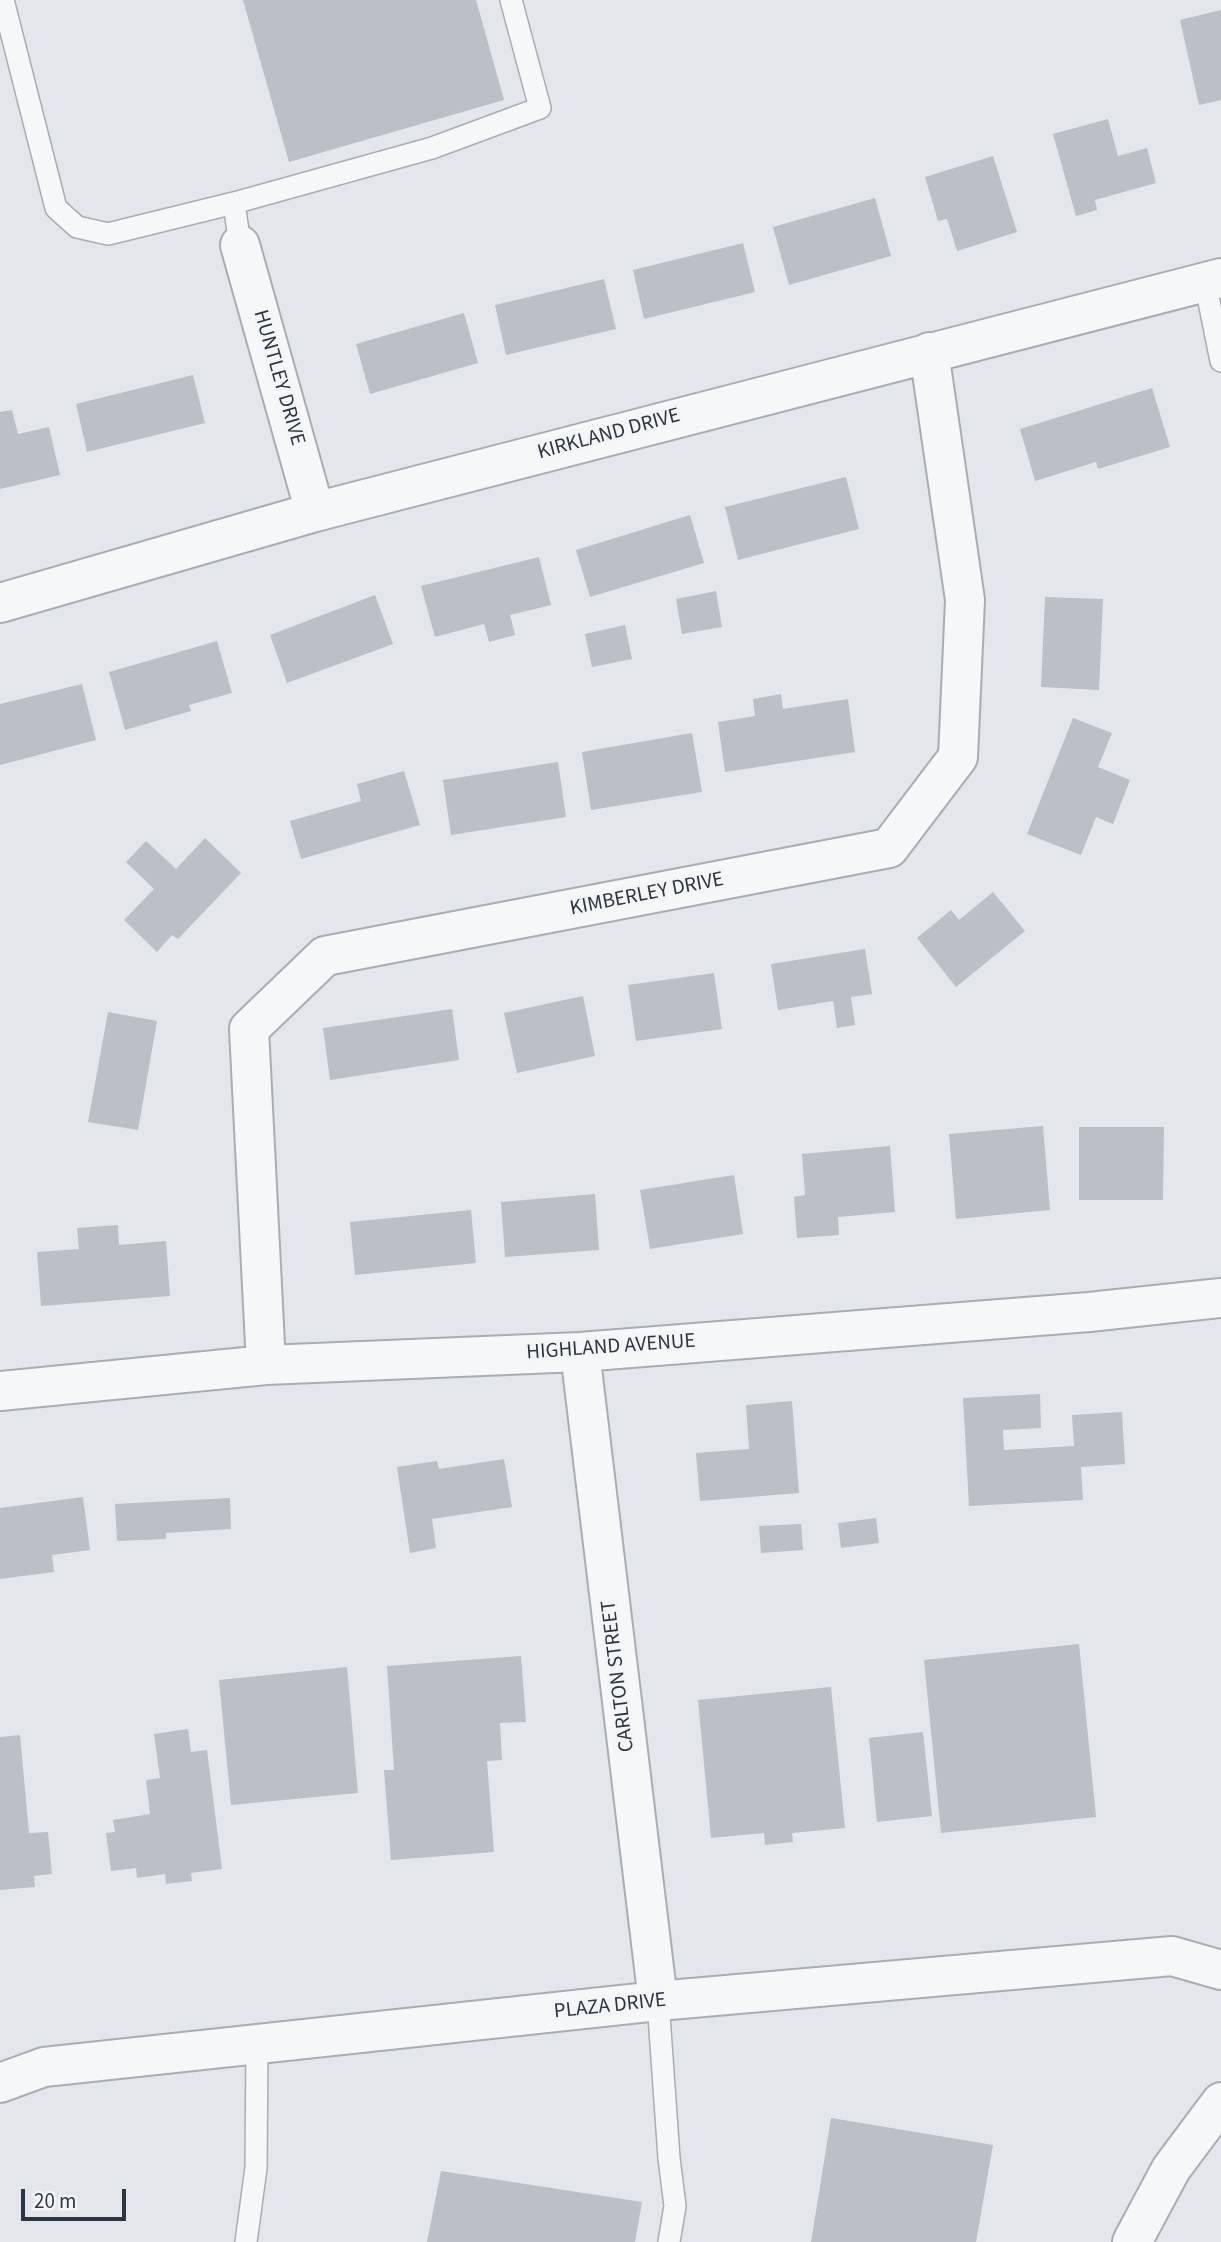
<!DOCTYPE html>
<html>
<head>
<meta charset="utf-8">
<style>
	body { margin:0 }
	#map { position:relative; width:1221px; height:2242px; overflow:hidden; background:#e3e6ea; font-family:"Source Sans 3",sans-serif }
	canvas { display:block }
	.scale { position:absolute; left:21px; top:2189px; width:105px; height:32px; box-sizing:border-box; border:4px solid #2c3541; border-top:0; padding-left:9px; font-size:21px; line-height:24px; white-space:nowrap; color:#2c3541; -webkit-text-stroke:5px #f3f5f7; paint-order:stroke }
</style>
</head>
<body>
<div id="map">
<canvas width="1221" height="2242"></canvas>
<div class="scale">20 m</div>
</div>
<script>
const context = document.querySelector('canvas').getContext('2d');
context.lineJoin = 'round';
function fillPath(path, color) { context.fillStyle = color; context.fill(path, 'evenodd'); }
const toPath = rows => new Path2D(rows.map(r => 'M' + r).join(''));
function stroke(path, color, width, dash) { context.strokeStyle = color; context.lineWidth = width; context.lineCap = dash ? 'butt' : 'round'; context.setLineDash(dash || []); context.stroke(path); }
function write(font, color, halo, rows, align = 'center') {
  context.font = font + ' "Source Sans 3",sans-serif'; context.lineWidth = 7; context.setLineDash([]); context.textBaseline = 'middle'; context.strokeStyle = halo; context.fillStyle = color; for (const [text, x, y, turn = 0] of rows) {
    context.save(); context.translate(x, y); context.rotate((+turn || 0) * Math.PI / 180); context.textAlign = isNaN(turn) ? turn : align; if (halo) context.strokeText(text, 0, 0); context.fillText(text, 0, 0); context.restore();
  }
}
fillPath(toPath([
	[243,0,476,0,504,100,289,162],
	[1221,10,1221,100,1199,105,1180,20],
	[1108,119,1118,156,1147,148,1156,183,1095,200,1097,210,1076,216,1053,134],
	[993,156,1017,232,957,251,947,219,938,221,925,177],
	[875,198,891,256,789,285,773,227],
	[743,243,755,292,644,319,633,270],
	[604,279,616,329,506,355,495,305],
	[464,313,478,363,370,394,356,344],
	[193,375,205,423,87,452,76,404],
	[1152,388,1170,447,1098,469,1096,462,1035,481,1020,429],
	[12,410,18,434,49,427,60,475,0,489,0,412],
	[846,477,859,529,738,560,725,507],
	[690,515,704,563,590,597,576,550],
	[539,557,551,605,510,615,515,635,489,642,484,624,435,637,421,586],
	[716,591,722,627,682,634,676,599],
	[375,595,393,644,287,683,270,635],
	[1045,597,1103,599,1099,690,1041,687],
	[625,625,632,659,592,667,585,634],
	[217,641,232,693,189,705,191,711,125,730,109,672],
	[82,684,96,740,0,765,0,704],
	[781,694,783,709,848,699,855,752,725,772,718,722,755,716,753,699],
	[1073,718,1112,733,1098,767,1130,780,1113,824,1096,817,1081,855,1027,834],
	[692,733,702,792,591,810,582,752],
	[558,762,566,817,451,835,443,780],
	[404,771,420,825,301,859,290,821,361,801,357,784],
	[205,838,241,873,178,939,172,935,157,952,124,920,154,889,126,862,146,841,176,869],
	[993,892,1025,931,956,987,917,938,951,910,959,920],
	[865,949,872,994,851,997,855,1025,837,1028,833,1001,778,1010,771,964],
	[714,973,722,1029,636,1041,628,985],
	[583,996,595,1056,517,1073,504,1013],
	[452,1009,459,1060,330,1080,323,1028],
	[108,1012,157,1021,138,1130,88,1122],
	[1043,1126,1050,1210,956,1219,949,1134],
	[1079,1127,1164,1127,1163,1200,1079,1200],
	[890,1146,895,1212,838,1217,839,1235,797,1238,794,1197,805,1195,802,1154],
	[734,1175,743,1234,650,1249,640,1190],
	[595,1194,599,1250,505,1257,501,1202],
	[471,1210,476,1263,355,1275,350,1222],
	[118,1225,119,1245,166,1241,170,1296,41,1306,37,1252,79,1249,77,1228],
	[1040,1394,1041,1428,1003,1430,1004,1450,1074,1446,1072,1415,1122,1412,1125,1464,1081,1467,1083,1500,969,1506,963,1398],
	[792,1401,799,1493,700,1501,696,1453,749,1449,746,1405],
	[504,1459,512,1507,432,1519,436,1548,410,1553,397,1467,437,1461,439,1469],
	[83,1497,90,1550,52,1555,54,1572,0,1579,0,1508],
	[230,1498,231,1529,166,1533,166,1539,117,1541,115,1504],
	[876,1518,879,1543,841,1548,838,1523],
	[801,1524,803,1550,761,1553,759,1526],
	[1079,1644,1096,1817,941,1833,924,1660],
	[521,1656,526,1722,500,1723,502,1760,487,1761,494,1852,391,1860,384,1770,394,1770,387,1666],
	[347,1667,358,1793,231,1805,219,1680],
	[831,1687,845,1828,792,1833,793,1842,765,1845,764,1833,711,1838,698,1700],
	[188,1729,191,1752,207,1750,222,1869,191,1873,192,1881,166,1884,165,1874,137,1878,136,1868,111,1871,106,1833,115,1832,113,1820,150,1814,146,1780,160,1778,154,1734],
	[923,1732,932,1816,877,1822,869,1738],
	[20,1735,29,1833,48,1832,52,1874,34,1876,35,1887,0,1890,0,1737],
	[831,2118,993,2145,976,2242,811,2242],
	[441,2171,642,2202,635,2242,427,2242]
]), '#bbc0c6');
const service = toPath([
	[3,0,56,208,77,227,108,234,234,203],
	[240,245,234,203,432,148,540,108,511,0],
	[1205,282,1221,361],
	[658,2001,669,2158,675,2206,669,2242],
	[246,2242,256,2168,257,2045]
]);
const minor = toPath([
	[240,245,315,512],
	[0,603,315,512,1221,278],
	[580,1352,658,2001],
	[266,1365,249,1029,325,956,889,848,958,757,965,600,929,352],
	[0,1391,266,1365,580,1352,1089,1312,1221,1298],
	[0,2083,44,2067,658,2001,1172,1956,1221,1970]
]);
const tertiary = toPath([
	[1132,2242,1171,2169,1221,2102]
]);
stroke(service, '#a8adb4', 24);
stroke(minor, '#a8adb4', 42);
stroke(tertiary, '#a8adb4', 42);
stroke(service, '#f5f7f9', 21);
stroke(minor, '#f5f7f9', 38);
stroke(tertiary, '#f5f7f9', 38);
write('21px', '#2c3541', '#f3f5f7', [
	["HUNTLEY DRIVE",278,378,74],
	["KIRKLAND DRIVE",609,435,-15],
	["KIMBERLEY DRIVE",647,895,-11],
	["HIGHLAND AVENUE",611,1348,-4],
	["CARLTON STREET",619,1676,-97],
	["PLAZA DRIVE",610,2007,-6]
]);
</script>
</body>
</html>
